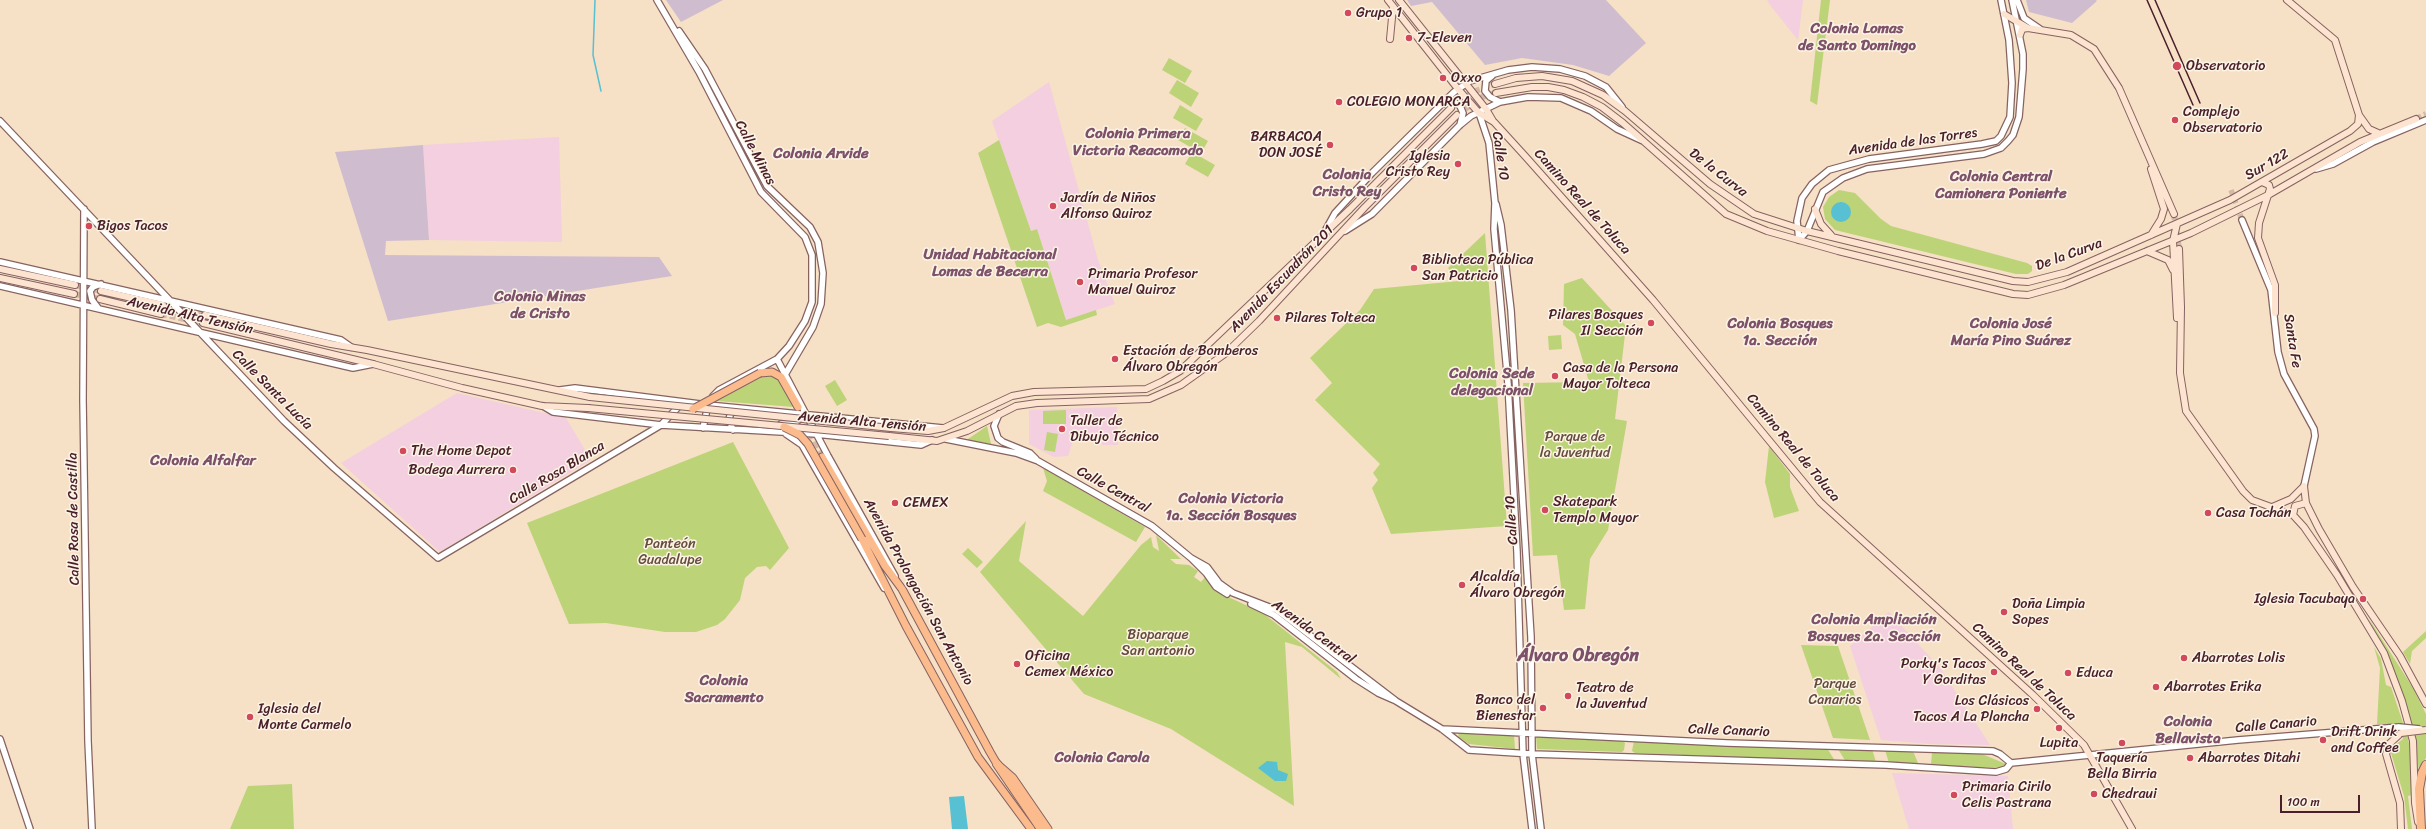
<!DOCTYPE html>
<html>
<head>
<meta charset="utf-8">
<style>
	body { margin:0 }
	#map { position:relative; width:2426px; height:829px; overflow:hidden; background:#f6e0c6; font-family:Sriracha,sans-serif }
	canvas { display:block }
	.scale { position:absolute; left:2280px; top:795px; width:80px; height:18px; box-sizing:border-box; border:2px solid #4a1f2b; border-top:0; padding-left:5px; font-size:12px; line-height:14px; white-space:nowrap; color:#4a1f2b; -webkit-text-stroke:3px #fcf5e5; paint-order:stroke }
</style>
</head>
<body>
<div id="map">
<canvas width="2426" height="829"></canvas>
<div class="scale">100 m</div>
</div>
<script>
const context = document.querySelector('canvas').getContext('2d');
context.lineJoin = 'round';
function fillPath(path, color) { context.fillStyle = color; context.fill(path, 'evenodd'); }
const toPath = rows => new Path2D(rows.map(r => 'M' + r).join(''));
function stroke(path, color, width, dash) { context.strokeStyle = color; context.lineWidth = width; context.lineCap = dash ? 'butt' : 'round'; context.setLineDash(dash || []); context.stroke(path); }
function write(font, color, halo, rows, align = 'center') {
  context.font = font + ' Sriracha,sans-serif'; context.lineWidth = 3; context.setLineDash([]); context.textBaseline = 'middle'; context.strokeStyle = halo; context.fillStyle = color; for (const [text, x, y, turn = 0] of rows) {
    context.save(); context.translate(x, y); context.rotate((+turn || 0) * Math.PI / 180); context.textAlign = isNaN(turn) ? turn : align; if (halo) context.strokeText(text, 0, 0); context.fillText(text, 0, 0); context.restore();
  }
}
fillPath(toPath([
	[1767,0,1803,0,1798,40,1770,5],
	[1049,82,1098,260,1115,304,1066,320,1037,229,1031,231,992,121],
	[559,137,562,242,429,240,423,145],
	[457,393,566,418,591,460,440,552,341,463],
	[1117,407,1118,445,1102,445,1102,434,1075,435,1068,456,1054,457,1029,444,1029,410],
	[1889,612,1941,669,1990,745,1931,744,1881,740,1850,646],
	[1892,773,2008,776,2013,829,1909,829]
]), '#f3cfe0');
fillPath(toPath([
	[666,0,723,0,681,22],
	[1407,0,1606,0,1646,43,1609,76,1573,65,1522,58,1485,65,1432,2,1411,6],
	[2026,0,2096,0,2097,1,2072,23,2029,12],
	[423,145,429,240,386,241,385,255,659,257,672,276,388,321,335,152]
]), '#cfbdcf');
fillPath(toPath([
	[1821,0,1830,0,1817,105,1810,101],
	[1169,58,1192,71,1185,83,1162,70],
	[1177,80,1199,93,1191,107,1169,93],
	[1180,105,1203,119,1196,131,1173,118],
	[1185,128,1208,141,1201,153,1178,140],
	[999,140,1031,231,1037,229,1066,320,1096,310,1097,315,1061,327,1048,323,1037,327,978,153],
	[1192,152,1215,165,1208,177,1185,164],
	[1839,190,1855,193,1881,219,1891,226,2027,263,2032,266,2032,271,2028,274,2016,274,1835,230,1825,219,1823,207,1829,197],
	[1485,233,1507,526,1391,534,1372,488,1378,480,1373,473,1380,464,1315,400,1332,383,1310,358,1360,310,1374,289,1459,281,1448,268],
	[1582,278,1626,326,1615,419,1627,421,1608,530,1590,559,1585,609,1564,610,1557,555,1533,556,1523,383,1589,382,1575,334,1563,325,1564,284],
	[1561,335,1562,349,1549,350,1548,336],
	[766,375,777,378,794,407,717,401],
	[835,380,847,400,837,406,825,386],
	[1066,410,1066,424,1043,424,1043,411],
	[987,426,991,444,968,440,968,439],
	[1047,432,1058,434,1055,452,1044,450],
	[733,442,789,548,770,570,766,566,757,567,745,578,740,600,725,619,717,625,696,632,665,632,606,623,569,624,527,523],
	[1769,446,1790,474,1790,487,1799,511,1774,518,1765,482],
	[1043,468,1145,527,1136,542,1043,491,1047,481],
	[1026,521,1019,561,1083,616,1141,545,1151,537,1153,547,1159,551,1156,535,1181,559,1170,559,1176,564,1189,565,1198,571,1194,577,1201,582,1206,576,1224,595,1263,613,1337,672,1341,679,1302,647,1285,642,1294,806,1171,729,1084,694,980,572],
	[968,548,983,562,977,568,962,554],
	[2369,619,2413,688,2426,714,2426,758,2419,771,2415,742,2396,676],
	[2426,631,2426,638,2412,651,2410,664,2403,652],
	[1801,645,1838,646,1870,740,1833,738],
	[2374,647,2381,659,2386,685,2391,687,2408,738,2412,761,2412,795,2408,796,2412,829,2408,829,2404,796,2391,753,2395,745,2403,739,2399,724,2377,724,2380,668],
	[1459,733,1514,735,1515,749,1469,744,1458,737],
	[1536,736,1621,740,1625,743,1624,750,1622,752,1537,749],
	[1634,741,1827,748,1835,761,1635,753,1632,751],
	[1838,749,1872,749,1876,762,1846,762],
	[1885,750,1913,751,1918,763,1889,763],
	[1932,752,1982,754,2006,764,2002,768,1931,765],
	[292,784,294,829,230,829,248,786]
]), '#bcd378');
fillPath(toPath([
	'1831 212a10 10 0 1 1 20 0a10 10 0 1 1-20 0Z',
	[1267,761,1277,762,1278,770,1288,774,1286,781,1275,781,1258,768],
	[964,796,968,829,952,829,949,797]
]), '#57c0d3');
stroke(toPath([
	[595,0,593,55,601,91]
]), '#57c0d3', 1.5);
stroke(toPath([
	[2231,190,2242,220]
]), '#d4b9a7', 5.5, [5.5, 3]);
stroke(toPath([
	[1452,107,1473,92,1495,84],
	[1458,114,1482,97,1496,93],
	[2416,119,2426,114],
	[2174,214,2179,249],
	[75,285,101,291],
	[74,294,100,299],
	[163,305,205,315],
	[161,314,203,323]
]), '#d4b9a7', 6, [6, 3]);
stroke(toPath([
	[801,413,822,457]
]), '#d4b9a7', 7, [7, 3.5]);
const tertiary = toPath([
	[657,0,699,72,761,192,805,237,812,255,812,302,805,321,789,346,777,359,719,390,713,396],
	[2017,0,2024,18,2040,29],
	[679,31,705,69,767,186,810,227,818,242,823,273,821,304,813,327,786,373],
	[1492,76,1486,81,1485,91,1490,97,1500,102],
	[1443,104,1454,102,1460,106,1463,113,1460,125],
	[1479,113,1489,143,1495,203,1494,229,1508,384,1517,552,1523,754,1532,829],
	[0,121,284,421,334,468,438,558,661,425,683,402],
	[2316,169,2333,164,2373,142,2426,120],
	[1496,204,1501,225,1511,310,1531,637,1532,754,1541,829],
	[84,209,83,400,88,741,92,829],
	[2242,220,2271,290,2278,352,2284,374,2314,429,2315,436,2304,486],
	[1345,231,1372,214,1460,125,1471,116,1500,102,1528,97,1561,98,1591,111,1617,129,1641,140],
	[1324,233,1335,213,1372,173,1454,92,1470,81,1508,70,1532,67,1560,69,1585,76,1606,87,1622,107],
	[1799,240,1797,221,1802,198,1812,184,1829,170,1869,159,1982,144,1996,141,2001,136,2010,117,2012,83,2009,40,2001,0],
	[1799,240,1807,231,1823,192,1843,178,1867,169,1984,154,2001,148,2008,141,2013,135,2019,117,2023,69,2023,54,2012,0],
	[0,262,341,340,351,347],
	[0,286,353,368,373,364],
	[98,308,92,300,90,291,93,287,101,284],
	[777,359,828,456,895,576],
	[560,390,575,388,708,405,943,428],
	[543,406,553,412,661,425,816,434,921,445,932,440],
	[732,409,729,419,733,430],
	[999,414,994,426,998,438,1003,442,1030,453,1036,459],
	[781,424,793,424,803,417],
	[703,428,708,405],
	[786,434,802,445,884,588],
	[946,439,1016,453,1038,461,1152,526,1191,558,1206,573,1216,587,1227,594],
	[1191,558,1207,567,1219,583,1233,593,1277,610,1396,701,1442,729,1469,750,1532,754,1886,765,1996,772,2006,769,2011,763,2238,740,2399,727],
	[1251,604,1274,615,1356,679,1378,693,1394,700],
	[1442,729,1727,743,1993,751,2000,754,2011,763],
	[0,739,30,829]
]);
const secondary = toPath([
	[1388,0,1458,89,1479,113,1494,122,1525,156,1653,300,1820,502,2033,695,2084,745,2132,829],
	[1399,0,1486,109,1493,121],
	[2287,0,2335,40,2359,115,2369,129,2378,133],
	[2004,14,2028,28,2071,35,2094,49,2119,88,2174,214],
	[2020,35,2022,29,2028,28],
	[1390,39,1393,7],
	[1495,84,1516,78,1542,76,1572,81,1603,95,1625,111,1710,184,1754,214,1807,231,2013,281,2028,282,2067,272,2230,200,2350,131,2358,124,2359,115],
	[1496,93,1532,87,1548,87,1564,90,1583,97,1602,107,1623,123,1726,214,1767,231,1838,251,2013,294,2028,295,2064,285,2191,233,2270,194,2360,142,2416,119],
	[2151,169,2164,209,2161,219,2151,235],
	[2262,182,2269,185,2270,189,2259,223,2258,238,2275,285,2275,313],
	[1815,209,1821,224,1831,235],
	[2177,224,2173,241,2177,318],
	[2179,249,2181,307,2180,373,2186,411,2243,491,2252,500,2293,515,2304,527,2337,575,2384,653,2402,701,2413,741,2415,803,2418,822],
	[2147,251,2168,260,2173,270],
	[0,269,75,285],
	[0,278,74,294],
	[101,291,163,305],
	[100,299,161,314],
	[205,315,331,344,367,350,590,397],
	[203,323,373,364,462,388,542,406,588,408],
	[891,428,928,431,944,428,1012,396,1034,392,1146,389,1163,381,1180,371,1350,209,1451,108],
	[889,436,937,441,967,431,1016,406,1037,403,1149,399,1181,385,1226,353,1259,321,1365,207,1457,115],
	[2304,486,2306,503,2319,529,2353,587,2400,656,2426,704],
	[2270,508,2291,499,2304,486],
	[2293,515,2295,506,2306,503],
	[2401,733,2389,744,2386,754,2400,803,2401,829]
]);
const primary = toPath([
	[760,373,772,372,781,377,798,407],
	[822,457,885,566,902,589,990,752,997,764,1013,778,1048,829],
	[862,539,906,626,978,757,1031,829]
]);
const motorway = toPath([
	[997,764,1041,829],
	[2421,829,2419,789,2422,773,2426,765]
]);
stroke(tertiary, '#866361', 8);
stroke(secondary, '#866361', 8);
stroke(primary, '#866361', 9);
stroke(motorway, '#866361', 10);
stroke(tertiary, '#fff', 5.5);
stroke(secondary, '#fde4d1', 6);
stroke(primary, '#fbbb8d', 7);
stroke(motorway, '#fbbb8d', 8);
stroke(toPath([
	[2147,0,2193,105],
	[2155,0,2200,103]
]), '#4a1f2b', 1.5);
const tertiaryBridge = toPath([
	[2399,727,2420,729]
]);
const secondaryBridge = toPath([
	[590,397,891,428],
	[588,408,889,436],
	[2401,733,2426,730]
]);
const primaryBridge = toPath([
	[693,409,760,373],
	[784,427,800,435,808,444,862,539]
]);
stroke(tertiaryBridge, '#866361', 8, []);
stroke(secondaryBridge, '#866361', 8, []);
stroke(primaryBridge, '#866361', 9, []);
stroke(tertiaryBridge, '#fff', 5.5);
stroke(secondaryBridge, '#fde4d1', 6);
stroke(primaryBridge, '#fbbb8d', 7);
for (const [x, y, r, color] of [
	[1348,13,4,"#d1495b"],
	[1409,38,4,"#d1495b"],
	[2177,66,5,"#d1495b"],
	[1443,78,4,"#d1495b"],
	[1339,102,4,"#d1495b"],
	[2175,120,4,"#d1495b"],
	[1330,145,4,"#d1495b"],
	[1458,164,4,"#d1495b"],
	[1053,206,4,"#d1495b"],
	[89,226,4,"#d1495b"],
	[1414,268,4,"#d1495b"],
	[1080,282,4,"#d1495b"],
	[1277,318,4,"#d1495b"],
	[1651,323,4,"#d1495b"],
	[1115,359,4,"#d1495b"],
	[1555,376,4,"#d1495b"],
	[1062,429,4,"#d1495b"],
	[403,451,4,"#d1495b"],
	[513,470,4,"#d1495b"],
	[895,503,4,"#d1495b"],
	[1545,510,4,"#d1495b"],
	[2208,513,4,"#d1495b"],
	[1462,585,4,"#d1495b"],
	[2363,599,4,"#d1495b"],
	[2004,612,4,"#d1495b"],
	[2184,658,4,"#d1495b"],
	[1017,664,4,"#d1495b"],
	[1994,672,4,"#d1495b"],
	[2068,673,4,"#d1495b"],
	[2156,687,4,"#d1495b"],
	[1568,696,4,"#d1495b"],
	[1543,708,4,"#d1495b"],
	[2037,709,4,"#d1495b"],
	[250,717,4,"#d1495b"],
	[2059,728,4,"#d1495b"],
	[2323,740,4,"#d1495b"],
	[2122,743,4,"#d1495b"],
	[2190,758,4,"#d1495b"],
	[2094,794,4,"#d1495b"],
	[1954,795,4,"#d1495b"]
]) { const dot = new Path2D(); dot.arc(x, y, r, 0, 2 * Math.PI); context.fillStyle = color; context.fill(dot); stroke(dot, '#fcf5e5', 1.5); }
write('14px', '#4a1f2b', '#fcf5e5', [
	["Grupo 1",1356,13],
	["7-Eleven",1417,38],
	["Observatorio",2186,66],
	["Oxxo",1451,78],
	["COLEGIO MONARCA",1347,102],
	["Complejo",2183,112],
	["Observatorio",2183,128],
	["BARBACOA",1322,137,"right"],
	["DON JOSÉ",1322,153,"right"],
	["Iglesia",1450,156,"right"],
	["Cristo Rey",1450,172,"right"],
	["Jardín de Niños",1061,198],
	["Alfonso Quiroz",1061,214],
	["Bigos Tacos",97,226],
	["Biblioteca Pública",1422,260],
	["San Patricio",1422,276],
	["Primaria Profesor",1088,274],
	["Manuel Quiroz",1088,290],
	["Pilares Bosques",1643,315,"right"],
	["II Sección",1643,331,"right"],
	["Pilares Tolteca",1285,318],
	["Estación de Bomberos",1123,351],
	["Álvaro Obregón",1123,367],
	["Casa de la Persona",1563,368],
	["Mayor Tolteca",1563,384],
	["Taller de",1070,421],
	["Dibujo Técnico",1070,437],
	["The Home Depot",411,451],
	["Bodega Aurrera",505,470,"right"],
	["Skatepark",1553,502],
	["Templo Mayor",1553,518],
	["CEMEX",903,503],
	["Casa Tochán",2216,513],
	["Alcaldía",1470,577],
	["Álvaro Obregón",1470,593],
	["Iglesia Tacubaya",2355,599,"right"],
	["Doña Limpia",2012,604],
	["Sopes",2012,620],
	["Oficina",1025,656],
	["Cemex México",1025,672],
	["Abarrotes Lolis",2192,658],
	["Porky's Tacos",1986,664,"right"],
	["Y Gorditas",1986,680,"right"],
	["Educa",2076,673],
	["Abarrotes Erika",2164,687],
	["Teatro de",1576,688],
	["la Juventud",1576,704],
	["Banco del",1535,700,"right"],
	["Bienestar",1535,716,"right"],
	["Los Clásicos",2029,701,"right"],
	["Tacos A La Plancha",2029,717,"right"],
	["Iglesia del",258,709],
	["Monte Carmelo",258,725],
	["Drift Drink",2331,732],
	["and Coffee",2331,748],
	["Lupita",2059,743,"center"],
	["Taquería",2122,758,"center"],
	["Bella Birria",2122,774,"center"],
	["Abarrotes Ditahi",2198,758],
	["Primaria Cirilo",1962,787],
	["Celis Pastrana",1962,803],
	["Chedraui",2102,794]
], 'left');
write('14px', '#4a1f2b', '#fcf5e5', [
	["Avenida de las Torres",1913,142,-8],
	["Calle Minas",755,153,62],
	["Calle 10",1500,156,81],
	["Sur 122",2267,165,-30],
	["De la Curva",1718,173,38],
	["Camino Real de Toluca",1582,202,48],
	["De la Curva",2069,255,-20],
	["Avenida Escuadrón 201",1282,279,-46],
	["Avenida Alta Tensión",190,316,13],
	["Santa Fe",2292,341,81],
	["Calle Santa Lucía",272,390,45],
	["Avenida Alta Tensión",862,422,5],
	["Camino Real de Toluca",1793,448,50],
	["Calle Rosa Blanca",557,473,-31],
	["Calle Central",1113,490,29],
	["Calle Rosa de Castilla",74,519,-91],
	["Calle 10",1512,520,-94],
	["Avenida Prolongación San Antonio",918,592,61],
	["Avenida Central",1313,632,36],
	["Camino Real de Toluca",2024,672,43],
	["Calle Canario",2276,725,-5],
	["Calle Canario",1729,731,2]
]);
write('14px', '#664c3e', '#fcf5e5', [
	["Parque de",1575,437],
	["la Juventud",1575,453],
	["Panteón",670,544],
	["Guadalupe",670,560],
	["Bioparque",1158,635],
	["San antonio",1158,651],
	["Parque",1835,684],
	["Canarios",1835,700]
]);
write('bold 15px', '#7d5169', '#fcf5e5', [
	["Colonia Lomas",1857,29],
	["de Santo Domingo",1857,46],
	["Colonia Primera",1138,134],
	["Victoria Reacomodo",1138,151],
	["Colonia Arvide",821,154],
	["Colonia",1347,175],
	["Cristo Rey",1347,192],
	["Colonia Central",2001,177],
	["Camionera Poniente",2001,194],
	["Unidad Habitacional",990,255],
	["Lomas de Becerra",990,272],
	["Colonia Minas",540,297],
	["de Cristo",540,314],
	["Colonia Bosques",1780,324],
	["1a. Sección",1780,341],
	["Colonia José",2011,324],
	["María Pino Suárez",2011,341],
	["Colonia Sede",1492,374],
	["delegacional",1492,391],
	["Colonia Alfalfar",203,461],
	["Colonia Victoria",1231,499],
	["1a. Sección Bosques",1231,516],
	["Colonia Ampliación",1874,620],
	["Bosques 2a. Sección",1874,637],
	["Colonia",724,681],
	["Sacramento",724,698],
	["Colonia",2188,722],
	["Bellavista",2188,739],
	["Colonia Carola",1102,758]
]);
write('bold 18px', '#7d5169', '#fcf5e5', [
	["Álvaro Obregón",1578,656]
]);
</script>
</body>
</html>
